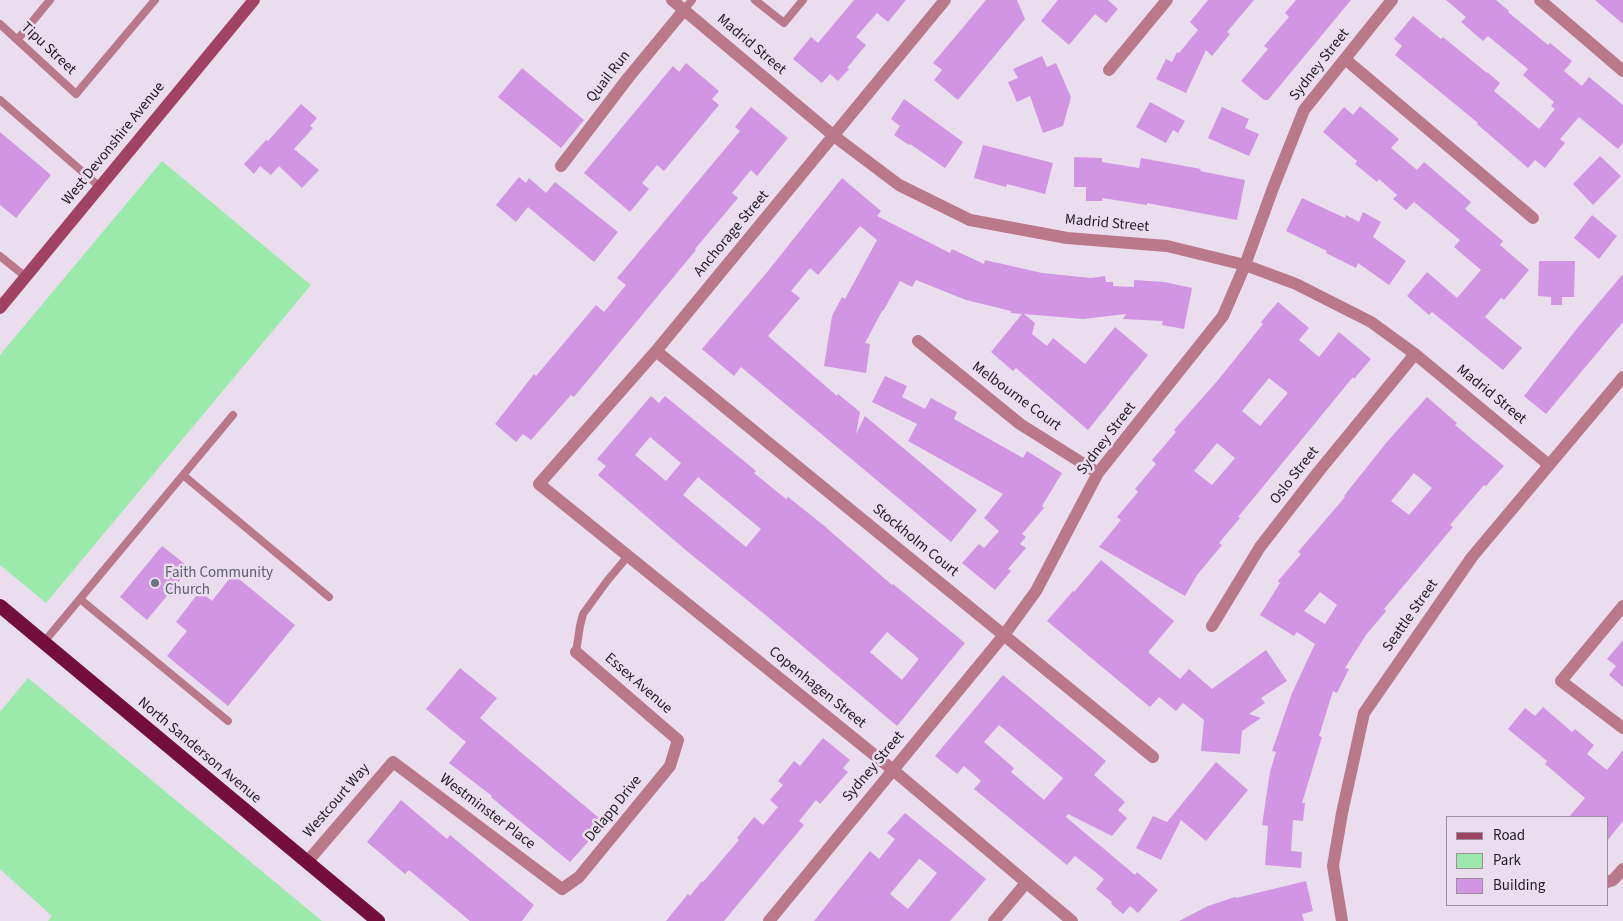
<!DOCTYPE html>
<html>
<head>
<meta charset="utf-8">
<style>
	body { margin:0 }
	#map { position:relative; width:1623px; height:921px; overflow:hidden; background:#eadded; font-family:"Source Sans 3",sans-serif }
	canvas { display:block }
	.legend { position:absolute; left:1446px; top:816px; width:162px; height:90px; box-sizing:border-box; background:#eadded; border:1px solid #99909c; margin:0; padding:6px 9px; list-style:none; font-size:15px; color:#201c22 }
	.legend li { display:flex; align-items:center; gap:10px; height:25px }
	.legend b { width:25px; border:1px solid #99909c }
</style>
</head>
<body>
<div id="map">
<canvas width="1623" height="921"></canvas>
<ul class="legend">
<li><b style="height:6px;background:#a04261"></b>Road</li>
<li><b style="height:14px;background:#9be9ab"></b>Park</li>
<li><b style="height:14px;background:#d295e3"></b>Building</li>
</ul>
</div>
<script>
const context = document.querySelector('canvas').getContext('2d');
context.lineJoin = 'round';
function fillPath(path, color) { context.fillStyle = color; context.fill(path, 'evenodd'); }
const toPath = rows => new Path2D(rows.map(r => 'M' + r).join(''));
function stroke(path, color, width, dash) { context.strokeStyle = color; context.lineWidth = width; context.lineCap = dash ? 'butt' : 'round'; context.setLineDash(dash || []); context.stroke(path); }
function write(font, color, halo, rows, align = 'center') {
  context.font = font + ' "Source Sans 3",sans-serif'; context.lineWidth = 5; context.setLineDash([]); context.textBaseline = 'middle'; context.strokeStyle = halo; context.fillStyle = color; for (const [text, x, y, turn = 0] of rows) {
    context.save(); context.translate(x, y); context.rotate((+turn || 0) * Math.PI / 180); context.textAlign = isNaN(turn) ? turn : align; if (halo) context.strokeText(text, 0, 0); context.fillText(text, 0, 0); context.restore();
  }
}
fillPath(toPath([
	[162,161,311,285,46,603,0,565,0,355],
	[28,678,322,921,48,921,52,916,0,869,0,712]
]), '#9be9ab');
fillPath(toPath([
	[854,0,906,0,888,22,877,13,856,37,866,45,847,68,849,69,838,81,830,74,822,83,793,59,811,37,818,43],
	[986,0,1017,0,1025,19,958,100,934,80,942,70,933,63],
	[1058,0,1108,0,1118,9,1106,23,1095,14,1069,45,1041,21],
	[1208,0,1254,0,1227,32,1230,34,1212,56,1206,50,1186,93,1156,79,1166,59,1172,62,1177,52,1179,53,1198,30,1190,22],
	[1296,0,1351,0,1268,100,1264,100,1241,81,1268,49,1264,46,1289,17,1285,13],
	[1446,0,1496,0,1509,11,1508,12,1548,45,1550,43,1572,61,1564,71,1582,86,1589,77,1623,105,1623,143,1618,149,1579,117,1560,139,1565,143,1545,168,1535,160,1528,168,1477,124,1478,123,1395,55,1402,46,1394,39,1413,16,1441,39,1443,37,1487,73,1487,72,1500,83,1494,91,1539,129,1555,109,1551,106,1554,102,1523,75,1528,69,1488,36,1483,41,1461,22,1466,17],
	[1595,0,1623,0,1623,24],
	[1042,56,1047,67,1056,63,1071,97,1063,126,1043,133,1030,96,1017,102,1008,82,1018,78,1013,69],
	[686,63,719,91,712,99,719,105,664,171,657,165,642,183,649,189,630,212,584,173,673,66,679,72],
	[522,68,584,120,561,148,498,97],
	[904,99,963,142,945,168,910,144,909,145,894,135,900,126,891,119],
	[1150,102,1185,121,1178,133,1173,130,1166,143,1136,127],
	[301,104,317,118,310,126,313,128,294,149,319,170,302,188,279,166,271,175,260,166,254,174,244,164,266,140,268,141],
	[1360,106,1399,139,1391,148,1417,170,1424,162,1471,202,1465,209,1503,241,1500,245,1529,270,1504,300,1501,298,1485,317,1522,348,1503,370,1432,312,1429,315,1407,296,1427,272,1457,298,1481,270,1454,247,1460,240,1414,202,1406,210,1393,199,1397,195,1379,179,1377,182,1355,164,1357,161,1323,132,1344,107,1353,115],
	[751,107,788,138,757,176,751,170,732,193,738,198,695,249,696,250,574,397,571,395,531,440,523,434,516,442,495,424,534,374,536,376,596,305,604,312,626,285,617,278,740,131,735,127],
	[1222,107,1249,119,1245,128,1259,134,1249,156,1208,138],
	[0,132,51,175,16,218,0,205],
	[983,145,1053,163,1045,194,1007,184,1006,187,974,178],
	[1600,156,1621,176,1593,205,1573,184],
	[1074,157,1102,158,1102,162,1139,168,1141,158,1201,169,1200,171,1245,180,1237,220,1147,203,1147,205,1102,198,1102,201,1086,201,1086,187,1074,187],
	[519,177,526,183,529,178,546,193,555,182,618,232,594,262,528,207,516,222,496,205],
	[842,178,881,211,877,216,950,253,952,249,984,264,985,260,1042,273,1091,278,1105,276,1106,282,1113,282,1113,286,1134,287,1134,280,1164,282,1192,288,1184,329,1162,325,1163,321,1123,319,1126,314,1083,319,1024,314,1035,323,1032,334,1047,346,1053,338,1085,364,1115,327,1148,355,1088,430,1016,368,1013,371,991,352,1022,314,1011,313,1011,311,966,300,916,280,912,287,900,281,883,311,882,311,865,343,870,344,866,373,824,366,832,316,842,297,845,299,877,240,860,226,818,275,810,268,791,291,800,298,768,336,837,396,838,394,860,412,856,434,865,416,977,510,951,542,741,367,734,376,702,349,768,271],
	[1302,198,1345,218,1346,215,1359,222,1363,212,1381,222,1373,237,1406,261,1389,285,1358,263,1356,268,1326,253,1327,251,1286,231],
	[1592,215,1617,236,1599,259,1574,238],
	[1539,261,1575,261,1574,297,1562,297,1562,305,1551,305,1551,297,1538,296],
	[1623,274,1623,322,1546,414,1524,396,1579,326],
	[1278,302,1309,328,1299,340,1319,357,1339,332,1371,359,1354,379,1353,377,1238,517,1240,518,1219,543,1222,545,1197,575,1185,596,1099,547,1121,520,1117,517,1138,492,1135,489,1156,464,1152,460,1176,432,1174,430,1219,379,1263,324,1261,322],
	[1269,378,1288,393,1260,426,1242,411],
	[1217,443,1235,458,1212,485,1194,471],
	[885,376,907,386,902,397,925,409,931,398,957,412,954,419,1023,458,1027,451,1062,473,1042,506,1044,508,1022,534,1026,537,1020,544,1026,548,1008,569,1011,571,995,590,962,563,979,544,984,548,999,531,984,518,1003,494,908,441,917,424,872,402],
	[651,396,659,403,665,396,756,471,754,473,786,499,788,497,822,524,892,585,893,584,965,643,897,726,768,617,688,552,598,475,606,466,597,459],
	[650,437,681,463,666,481,635,455],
	[698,477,761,529,746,547,683,495],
	[887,632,918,658,918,660,902,680,870,652],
	[1427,397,1457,423,1455,425,1504,466,1486,486,1484,485,1450,525,1453,527,1384,609,1386,611,1366,635,1345,668,1349,669,1337,693,1333,691,1319,736,1322,737,1302,803,1305,803,1303,821,1293,820,1291,851,1302,852,1301,868,1265,865,1268,826,1262,825,1270,772,1276,752,1272,751,1292,693,1315,644,1297,632,1294,636,1260,615,1280,583,1278,581,1301,554,1298,552,1345,497,1344,496,1386,443],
	[1414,473,1432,488,1409,515,1391,501],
	[1320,592,1337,605,1325,624,1304,611],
	[162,546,190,568,147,620,120,597],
	[1101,560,1174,621,1149,651,1149,653,1180,679,1189,669,1212,689,1266,650,1287,681,1261,698,1265,703,1249,714,1261,718,1242,731,1240,754,1201,751,1204,720,1183,703,1176,711,1159,697,1150,707,1047,621,1073,591,1074,592],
	[233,574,295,625,228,706,167,656,187,631,176,622,200,591,212,601],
	[1623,640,1623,687,1609,675,1616,666,1607,659],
	[460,668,497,698,480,718,605,823,570,862,504,808,491,797,492,796,449,763,466,742,426,709],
	[1003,675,1106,761,1094,775,1125,802,1118,810,1127,818,1112,836,1068,814,1066,817,1135,875,1137,872,1158,890,1138,913,1130,906,1123,914,1111,904,1112,902,1096,889,1104,879,1075,856,1067,865,974,789,981,781,964,766,957,774,935,756],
	[999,725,1063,778,1044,800,1011,772,1014,768,984,742],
	[1543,707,1572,732,1575,729,1594,745,1587,754,1607,770,1623,750,1623,821,1607,841,1607,817,1569,817,1585,798,1545,764,1547,761,1508,729,1525,708,1535,716],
	[823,738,850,760,843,768,848,772,820,804,816,800,799,821,804,825,724,921,666,921,688,894,690,896,702,881,703,882,739,840,737,838,754,817,763,825,778,807,770,800,783,785,778,781,794,761,800,766],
	[1216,762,1248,790,1206,841,1181,820,1161,860,1136,848,1153,816,1167,822],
	[401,800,447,839,450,835,534,905,522,921,470,921,409,870,405,874,367,842],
	[905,813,986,879,969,899,950,921,814,921,870,851,879,859,895,839,887,833],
	[919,859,920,859,937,873,908,909,890,894],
	[1306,881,1313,911,1302,914,1304,921,1179,921,1208,906,1235,897,1236,898]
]), '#d295e3');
stroke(toPath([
	[755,0,784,23,803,0],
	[684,10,692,0],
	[0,24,76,94,155,0],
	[18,39,50,0],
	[0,100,100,187],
	[0,256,26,277],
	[183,475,329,597],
	[80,599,228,721],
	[44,642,233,415],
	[576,652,580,626,583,614,607,581,628,556]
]), '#ba798a', 8);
stroke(toPath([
	[672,0,834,136,899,185,970,220,1067,238,1167,246,1245,265,1296,284,1371,322,1415,354,1549,465],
	[945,0,656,351,539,484,893,770,1072,921],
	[1540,0,1623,71],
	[1345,59,1533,218],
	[1109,70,1167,0],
	[561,166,628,78,684,10],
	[918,341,1020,424,1098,473],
	[656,351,1153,757],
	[1623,606,1561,681,1623,728],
	[1212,626,1260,547,1319,471,1415,354],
	[307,862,393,762,562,889,579,877,670,766,678,740,576,652],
	[1607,882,1613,880,1623,869],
	[769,921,1004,635,1036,591,1098,473,1223,316,1245,265,1273,188,1304,110,1392,0],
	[994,921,1026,883],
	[1342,921,1333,866,1342,813,1364,713,1472,557,1623,377]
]), '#ba798a', 12);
stroke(toPath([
	[0,308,254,0]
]), '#a04261', 12);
stroke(toPath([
	[0,606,378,921]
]), '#740e3a', 14);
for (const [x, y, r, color] of [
	[155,583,5,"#6b7280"]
]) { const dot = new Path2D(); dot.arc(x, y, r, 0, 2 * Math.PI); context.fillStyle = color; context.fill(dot); stroke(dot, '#eadded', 2); }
write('15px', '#201c22', '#eadded', [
	["Madrid Street",751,45,40],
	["Tipu Street",48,49,43],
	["Sydney Street",1320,65,-52],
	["Quail Run",609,77,-52],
	["West Devonshire Avenue",114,144,-51],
	["Madrid Street",1107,224,5],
	["Anchorage Street",732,234,-50],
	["Madrid Street",1491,395,39],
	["Melbourne Court",1016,397,36],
	["Sydney Street",1107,439,-53],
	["Oslo Street",1295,476,-52],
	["Stockholm Court",915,541,39],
	["Seattle Street",1411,616,-55],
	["Essex Avenue",638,684,41],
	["Copenhagen Street",817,688,39],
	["North Sanderson Avenue",199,751,40],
	["Sydney Street",874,767,-50],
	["Westcourt Way",337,801,-49],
	["Delapp Drive",614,809,-51],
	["Westminster Place",487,812,37]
]);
write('15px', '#5b616d', '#eadded', [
	["Faith Community",165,574],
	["Church",165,591]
], 'left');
</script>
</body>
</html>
